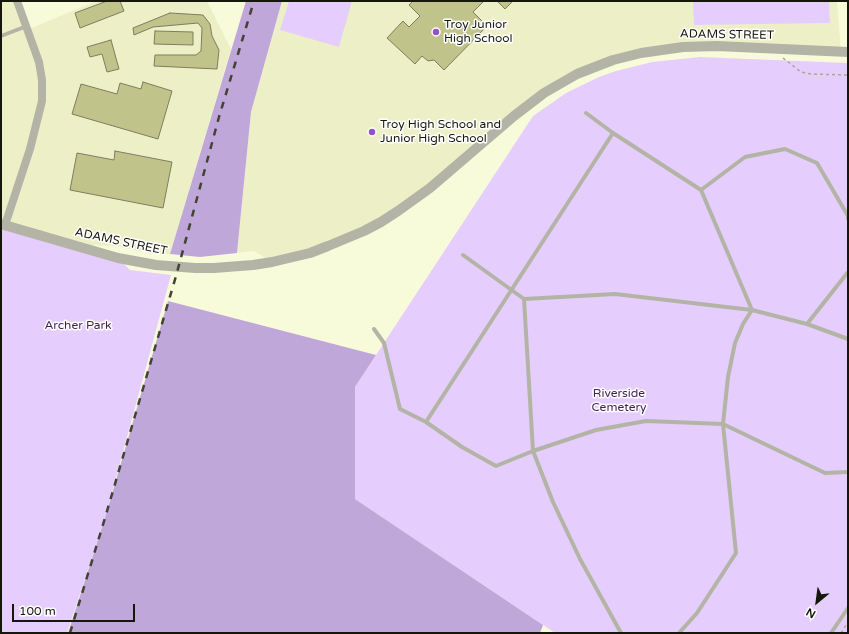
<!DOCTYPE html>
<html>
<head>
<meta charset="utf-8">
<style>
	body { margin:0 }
	#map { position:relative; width:849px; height:634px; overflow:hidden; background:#f8fbd9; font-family:"Varela Round",sans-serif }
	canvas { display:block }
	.frame { position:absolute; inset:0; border:2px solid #16170b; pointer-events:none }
	.north { position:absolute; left:797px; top:582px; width:40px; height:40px; -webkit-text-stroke:3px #fff; paint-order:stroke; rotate:209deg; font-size:11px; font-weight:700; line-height:16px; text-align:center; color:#16170b }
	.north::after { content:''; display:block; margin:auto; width:14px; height:18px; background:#16170b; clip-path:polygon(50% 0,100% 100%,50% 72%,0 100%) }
	.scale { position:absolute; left:12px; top:604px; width:123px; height:18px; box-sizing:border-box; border:2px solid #16170b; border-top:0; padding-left:5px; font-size:12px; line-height:14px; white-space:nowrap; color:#16170b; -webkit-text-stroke:3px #fff; paint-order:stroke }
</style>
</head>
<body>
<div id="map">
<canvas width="849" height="634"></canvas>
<div class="frame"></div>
<div class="north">N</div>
<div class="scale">100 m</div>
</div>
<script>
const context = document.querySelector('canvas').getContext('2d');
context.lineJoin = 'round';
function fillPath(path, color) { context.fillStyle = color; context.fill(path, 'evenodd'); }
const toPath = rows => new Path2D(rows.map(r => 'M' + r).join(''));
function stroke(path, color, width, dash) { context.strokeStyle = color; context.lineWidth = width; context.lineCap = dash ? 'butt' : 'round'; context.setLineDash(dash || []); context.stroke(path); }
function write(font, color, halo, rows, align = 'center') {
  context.font = font + ' "Varela Round",sans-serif'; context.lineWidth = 3; context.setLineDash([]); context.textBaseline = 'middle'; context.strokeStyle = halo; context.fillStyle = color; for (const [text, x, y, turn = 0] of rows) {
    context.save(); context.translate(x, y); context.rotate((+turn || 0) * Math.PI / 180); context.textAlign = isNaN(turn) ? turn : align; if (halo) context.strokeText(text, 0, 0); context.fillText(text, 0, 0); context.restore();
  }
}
fillPath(toPath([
	[1,1,17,1,29,29,96,1,207,1,231,49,170,254,153,254,115,246,68,244,1,224],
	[282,1,837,1,841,52,717,46,641,53,560,83,381,222,272,262,254,251,237,253,251,112]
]), '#edf0c7');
fillPath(toPath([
	[289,1,352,1,339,47,280,30],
	[693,1,829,1,830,23,694,25],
	[700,57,848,63,848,633,555,633,355,499,355,387,533,116,566,93,599,77,616,71,652,62],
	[1,224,118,258,130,270,171,275,105,518,67,633,1,633]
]), '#e5cefd');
fillPath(toPath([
	[246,1,282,1,251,112,237,253,200,257,170,254],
	[168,301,376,355,355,387,355,499,543,625,540,633,68,633,105,518]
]), '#c0a7da');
const building = toPath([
	[107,1,120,1,124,11,80,28,75,13,107,1],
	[413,1,484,1,473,12,487,26,444,70,434,60,428,61,422,56,415,64,387,38,403,21,409,27,420,16,409,5,413,1],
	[497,1,513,1,505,9,497,1],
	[170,13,203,15,210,24,212,36,219,50,217,69,154,66,155,55,196,55,201,51,202,28,198,23,153,27,134,35,133,28,170,13],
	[155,31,193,32,193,45,154,44,155,31],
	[111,40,119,69,107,72,102,54,90,57,87,47,111,40],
	[143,82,172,91,158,139,72,114,81,84,117,94,120,83,141,89,143,82],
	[115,151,172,162,163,208,70,190,77,153,114,160,115,151]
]);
fillPath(building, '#c0c48b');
stroke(building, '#7c7e60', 1);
stroke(toPath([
	[783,58,801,72,811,74,848,75],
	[841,633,848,622]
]), '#a9ab91', 1.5, [3, 3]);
stroke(toPath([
	[1,36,27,26],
	[586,113,613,133,701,190,752,310,807,324,848,339],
	[701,190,745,157,785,149,817,163,848,216,848,219],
	[463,255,524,299,615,294,752,310,743,324,735,343,728,377,723,424,736,553,697,613,679,633],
	[524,299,533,451,553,502,580,559,621,633],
	[807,324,848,272],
	[374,329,384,343,400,409,426,422,462,447,496,466,533,451,596,430,646,421,723,424,825,473,848,472],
	[426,422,613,133],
	[831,633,848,608]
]), '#b3b4a6', 4);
stroke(toPath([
	[5,225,30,149,42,101,42,80,39,62,17,1]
]), '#b3b4a6', 8);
stroke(toPath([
	[1,224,118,258,156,265,195,268,214,268,253,265,272,262,310,253,328,246,364,231,381,222,398,211,430,188,514,116,544,93,577,74,613,60,641,53,683,47,717,46,848,52]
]), '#b3b4a6', 10);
stroke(toPath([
	[70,633,105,518,176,276,219,117,254,1]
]), '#424333', 2.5, [7, 7]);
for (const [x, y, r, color] of [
	[436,32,4,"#9352c8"],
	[372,132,4,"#9352c8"]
]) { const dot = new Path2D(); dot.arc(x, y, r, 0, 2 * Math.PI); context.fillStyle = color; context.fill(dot); stroke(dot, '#fff', 1.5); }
write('12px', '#16170b', '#fff', [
	["Troy Junior",444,25],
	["High School",444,39],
	["Troy High School and",380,125],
	["Junior High School",380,139]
], 'left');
write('12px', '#16170b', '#fff', [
	["ADAMS STREET",727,35,1],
	["ADAMS STREET",121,242,12]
]);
write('12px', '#401e5a', '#fff', [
	["Archer Park",78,326],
	["Riverside",619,394],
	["Cemetery",619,408]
]);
</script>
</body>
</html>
